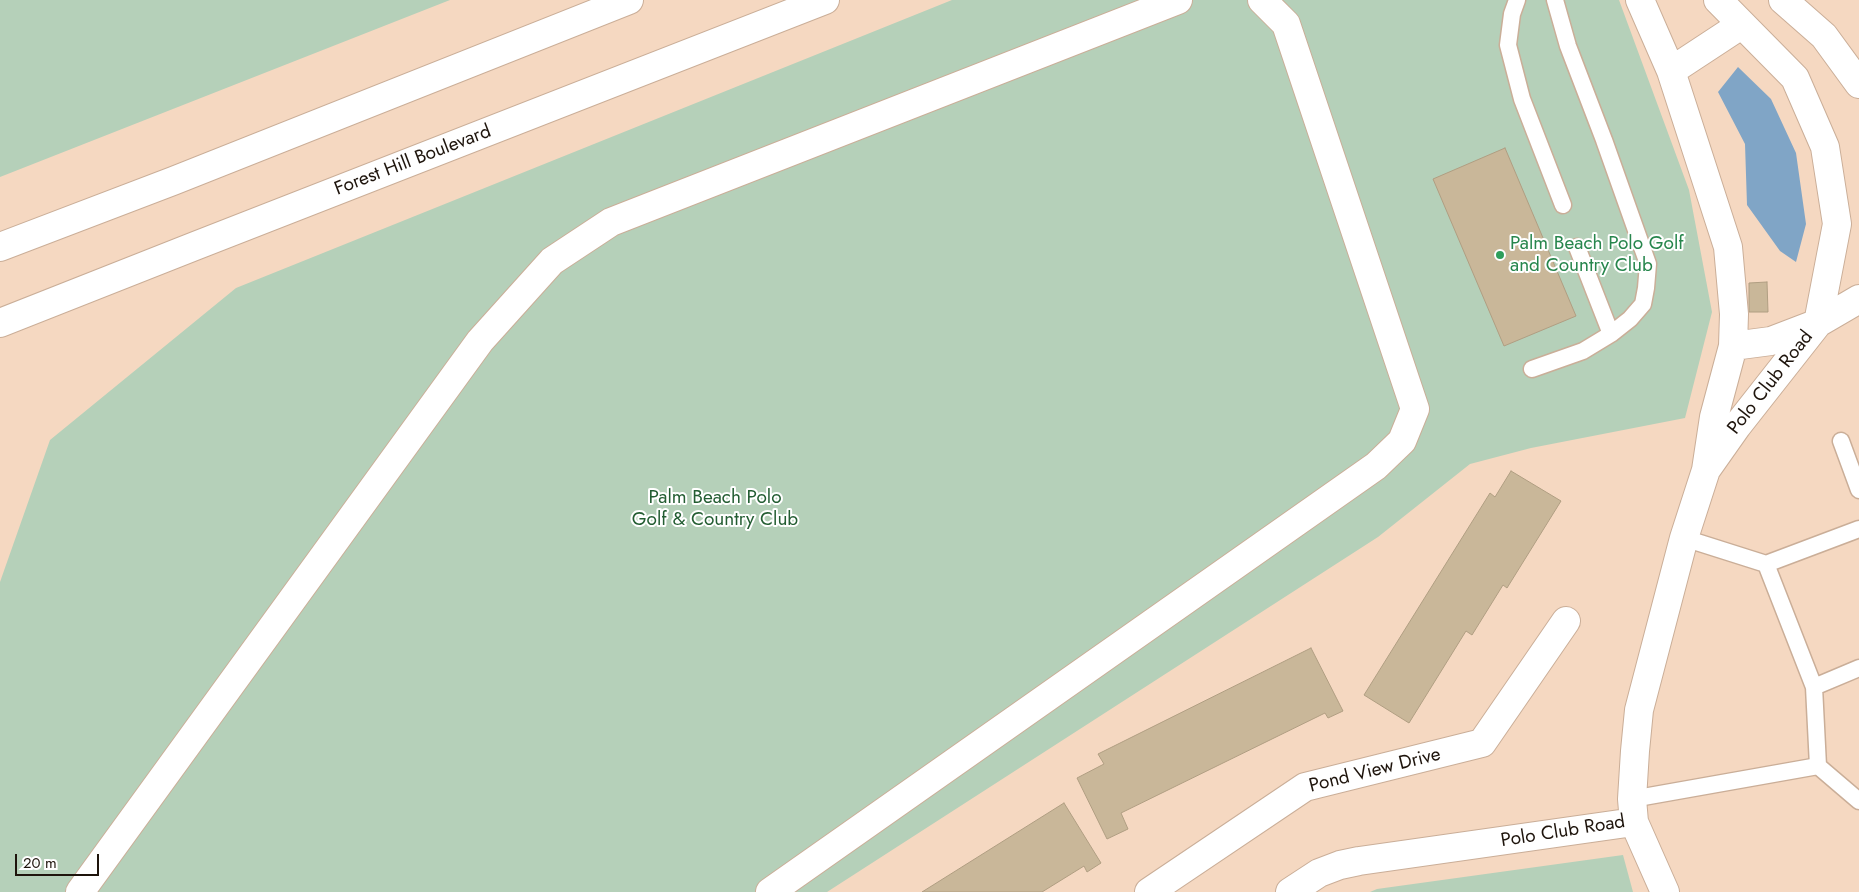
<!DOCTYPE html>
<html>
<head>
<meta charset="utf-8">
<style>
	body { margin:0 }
	#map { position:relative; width:1859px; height:892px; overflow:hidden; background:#f5d8c1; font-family:Jost,sans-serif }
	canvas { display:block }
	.scale { position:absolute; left:15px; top:854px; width:84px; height:22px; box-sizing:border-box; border:2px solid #1e140c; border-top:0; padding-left:6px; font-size:15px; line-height:18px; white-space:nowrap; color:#1e140c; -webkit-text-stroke:4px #fff; paint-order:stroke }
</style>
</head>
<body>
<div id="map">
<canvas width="1859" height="892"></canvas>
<div class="scale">20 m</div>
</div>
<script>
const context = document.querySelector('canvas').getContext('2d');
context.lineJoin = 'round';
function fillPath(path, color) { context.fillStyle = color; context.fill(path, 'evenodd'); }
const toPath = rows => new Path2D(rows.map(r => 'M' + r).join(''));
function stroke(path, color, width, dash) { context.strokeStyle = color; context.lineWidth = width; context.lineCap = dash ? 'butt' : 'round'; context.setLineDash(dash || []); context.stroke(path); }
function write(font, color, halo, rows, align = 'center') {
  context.font = font + ' Jost,sans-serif'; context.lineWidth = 4; context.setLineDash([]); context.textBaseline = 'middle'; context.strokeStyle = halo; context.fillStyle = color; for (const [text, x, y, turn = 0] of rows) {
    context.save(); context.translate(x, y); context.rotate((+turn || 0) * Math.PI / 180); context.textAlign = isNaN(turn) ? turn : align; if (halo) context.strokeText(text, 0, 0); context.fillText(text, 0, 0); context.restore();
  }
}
fillPath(toPath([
	[0,0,450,0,0,177],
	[952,0,1619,0,1689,190,1712,312,1685,418,1531,448,1470,464,1378,537,827,892,0,892,0,582,50,440,236,288],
	[1623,855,1633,892,1370,892,1377,889]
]), '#b5d0b9');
fillPath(toPath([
	[1738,67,1771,99,1796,153,1806,224,1796,262,1780,251,1747,205,1745,144,1718,92]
]), '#80a5c6');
const building = toPath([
	[1505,148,1576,316,1504,346,1433,179,1505,148],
	[1767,282,1768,312,1749,312,1749,283,1767,282],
	[1511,471,1561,501,1507,588,1503,585,1472,635,1466,631,1409,723,1364,695,1490,493,1495,497,1511,471],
	[1311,648,1343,711,1328,718,1325,713,1121,813,1128,829,1107,839,1077,778,1104,764,1098,754,1311,648],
	[1064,803,1101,863,1087,872,1084,866,1042,892,922,892,1064,803]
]);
fillPath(building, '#c9b799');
stroke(building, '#b09e82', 1);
const service = toPath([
	[1517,0,1512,14,1508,45,1522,99,1563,205],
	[1577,247,1611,334],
	[1532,369,1583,351,1611,334,1630,319,1643,304,1646,288,1648,264,1604,140,1568,46,1555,0],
	[1841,441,1859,490],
	[1684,538,1766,564,1814,687,1818,766],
	[1766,564,1859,529],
	[1814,687,1859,668],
	[1632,799,1818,766,1859,801]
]);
const minor = toPath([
	[1640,0,1671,71,1728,247,1734,314,1733,346,1714,417,1706,470,1737,426,1818,323,1837,224,1825,147,1795,78,1718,0],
	[1783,0,1824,36,1859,84],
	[1671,71,1741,25],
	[1733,346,1771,341,1818,323,1859,299],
	[80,892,480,341,552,261,611,222,1178,0],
	[770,892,1376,466,1402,441,1415,409,1286,24,1262,0],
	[1149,892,1305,787,1482,743,1566,621],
	[1290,892,1319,873,1340,865,1359,861,1634,822],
	[1665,892,1634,822,1632,799,1635,751,1639,710,1684,538,1706,470]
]);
const secondary = toPath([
	[0,247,173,181,629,0],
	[0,323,195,246,825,0]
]);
stroke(service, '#caae98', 19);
stroke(minor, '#caae98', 30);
stroke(secondary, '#caae98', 30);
stroke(service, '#fff', 16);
stroke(minor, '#fff', 28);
stroke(secondary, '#fff', 28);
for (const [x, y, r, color] of [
	[1500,255,5,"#2e9e5b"]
]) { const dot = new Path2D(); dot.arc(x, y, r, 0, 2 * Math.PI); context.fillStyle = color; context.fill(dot); stroke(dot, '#fff', 2); }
write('19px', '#1e140c', '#fff', [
	["Forest Hill Boulevard",413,161,-21],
	["Polo Club Road",1771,383,-52],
	["Pond View Drive",1375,771,-14],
	["Polo Club Road",1563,832,-9]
]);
write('19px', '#27864d', '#fff', [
	["Palm Beach Polo Golf",1510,244],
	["and Country Club",1510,266]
], 'left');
write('19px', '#235d32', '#fff', [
	["Palm Beach Polo",715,498],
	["Golf & Country Club",715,520]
]);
</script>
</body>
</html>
